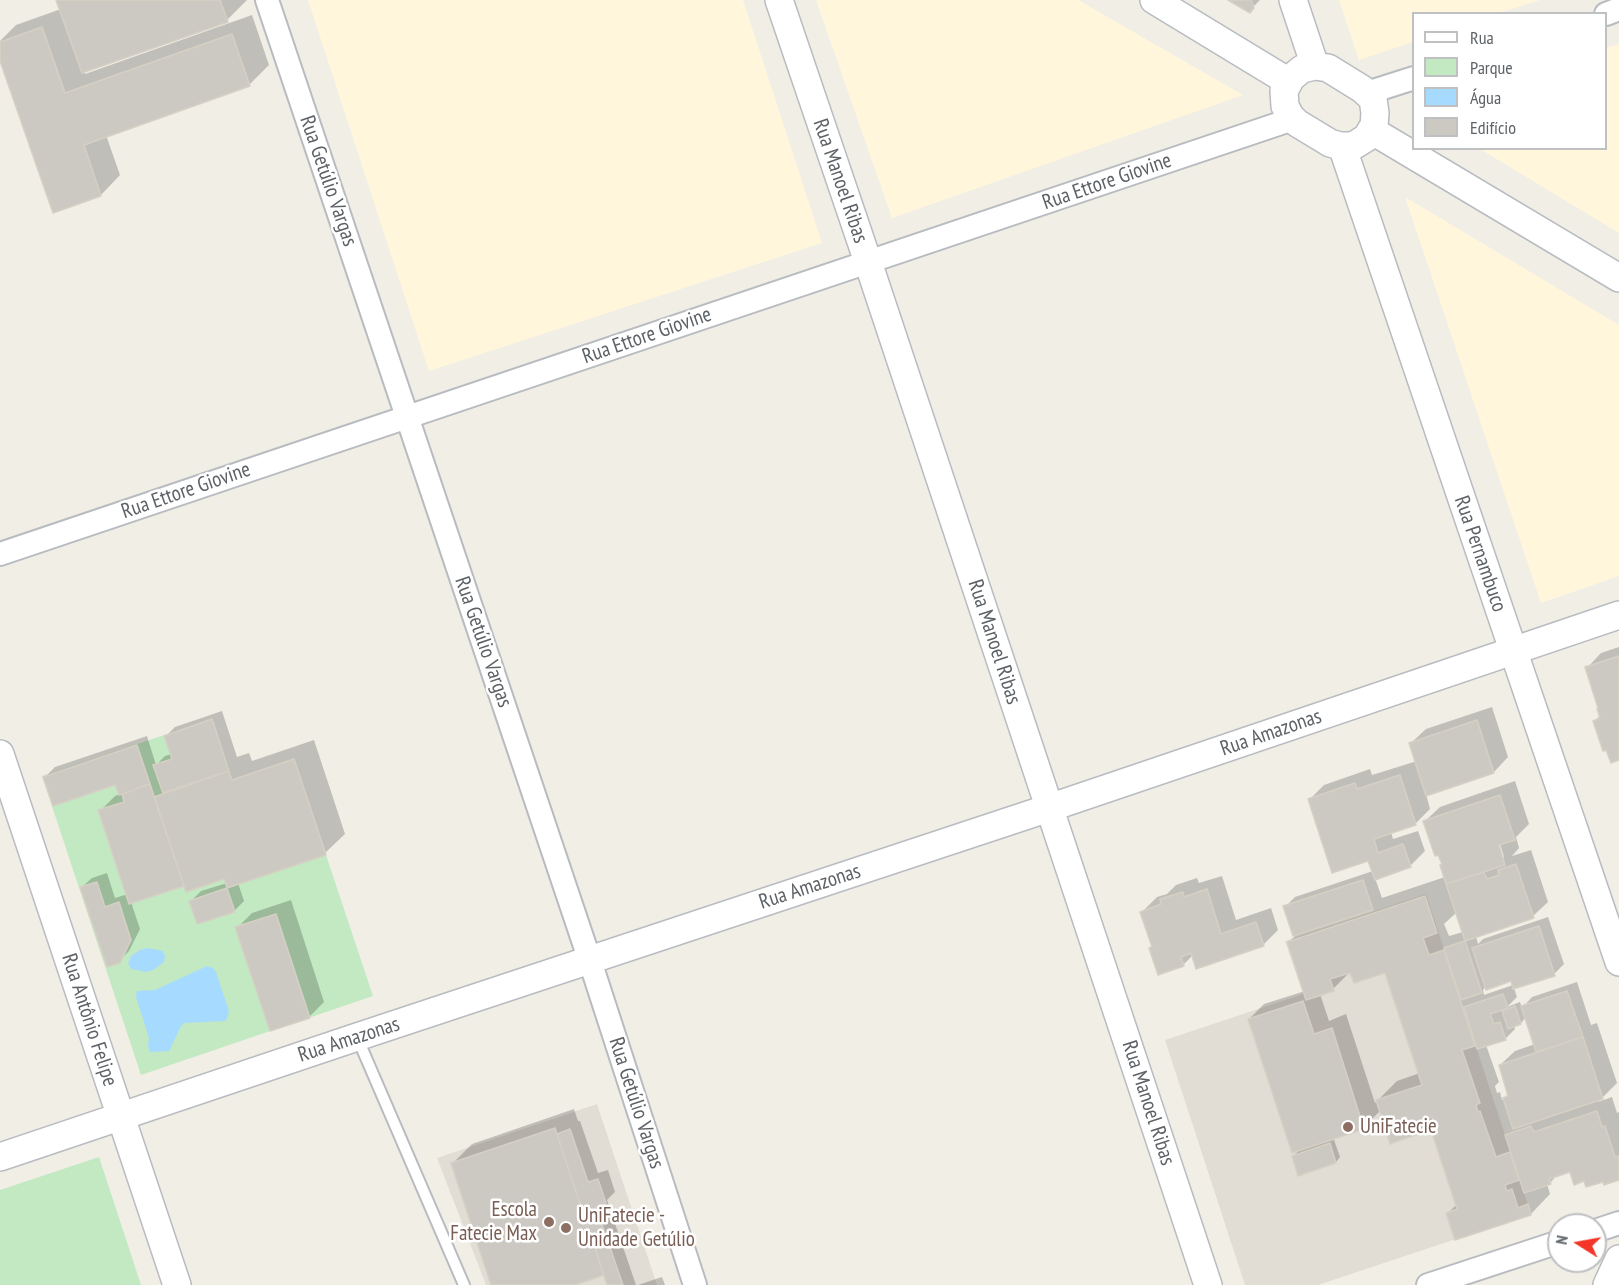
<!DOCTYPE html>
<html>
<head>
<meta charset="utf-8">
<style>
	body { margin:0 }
	#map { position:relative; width:1619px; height:1285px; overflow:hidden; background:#f1eee6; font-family:"PT Sans Narrow",sans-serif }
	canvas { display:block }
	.legend { position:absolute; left:1412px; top:12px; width:195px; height:138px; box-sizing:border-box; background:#fff; border:2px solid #bec0c2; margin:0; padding:8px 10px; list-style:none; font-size:18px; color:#5d6267 }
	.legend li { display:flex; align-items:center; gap:12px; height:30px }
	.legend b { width:30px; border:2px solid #bec0c2 }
	.north { position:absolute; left:1547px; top:1213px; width:60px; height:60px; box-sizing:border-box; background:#fff; border:2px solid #bec0c2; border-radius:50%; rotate:281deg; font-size:16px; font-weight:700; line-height:24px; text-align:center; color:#5d6267 }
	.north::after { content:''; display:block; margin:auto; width:21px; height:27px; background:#f33629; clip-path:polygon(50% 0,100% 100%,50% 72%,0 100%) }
</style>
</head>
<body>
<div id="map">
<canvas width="1619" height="1285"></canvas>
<ul class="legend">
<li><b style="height:8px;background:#fff"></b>Rua</li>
<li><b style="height:16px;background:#c2e9c1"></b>Parque</li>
<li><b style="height:16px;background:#a7daff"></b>Água</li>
<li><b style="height:16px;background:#ccc9c3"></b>Edifício</li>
</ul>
<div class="north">N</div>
</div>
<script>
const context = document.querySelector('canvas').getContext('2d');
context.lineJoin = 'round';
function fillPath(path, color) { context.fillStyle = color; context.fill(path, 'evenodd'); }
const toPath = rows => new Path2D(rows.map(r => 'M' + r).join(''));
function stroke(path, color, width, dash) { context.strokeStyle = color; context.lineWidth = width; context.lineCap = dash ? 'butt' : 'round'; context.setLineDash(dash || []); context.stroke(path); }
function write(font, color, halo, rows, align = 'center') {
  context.font = font + ' "PT Sans Narrow",sans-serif'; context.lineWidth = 5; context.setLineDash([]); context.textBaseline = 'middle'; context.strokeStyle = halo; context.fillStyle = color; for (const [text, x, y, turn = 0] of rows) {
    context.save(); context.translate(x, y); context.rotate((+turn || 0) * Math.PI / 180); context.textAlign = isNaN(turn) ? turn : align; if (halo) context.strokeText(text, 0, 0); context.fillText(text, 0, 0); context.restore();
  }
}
fillPath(toPath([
	[308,0,743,0,822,243,429,371],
	[816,0,1078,0,1243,95,892,218],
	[1339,0,1540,0,1499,13,1414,14,1413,42,1359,60],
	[1619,44,1619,233,1480,149,1606,148,1606,48],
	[1405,197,1619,325,1619,576,1541,603]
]), '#fff6dc');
fillPath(toPath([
	[1426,894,1531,1214,1318,1285,1245,1285,1165,1040,1303,994,1285,941],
	[597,1104,657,1285,486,1285,437,1158]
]), '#e1ddd4');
fillPath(toPath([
	[212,719,233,780,294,759,373,996,141,1075,42,776],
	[99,1157,141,1285,0,1285,0,1190]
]), '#c2e9c1');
fillPath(toPath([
	[148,948,163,951,165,956,164,962,153,970,146,972,131,969,128,963,131,956,140,950],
	[207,966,213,968,216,972,229,1011,227,1019,225,1021,184,1023,181,1026,169,1051,150,1052,148,1046,149,1038,136,997,137,991,155,990]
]), '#a7daff');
fillPath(toPath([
	[58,0,247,0,227,20,84,71,85,74,252,15,269,65,249,85,106,135,120,175,101,195,0,56,0,41,16,25,61,9],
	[1231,0,1260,0,1249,11],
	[1619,647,1619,759,1595,721,1600,715,1587,668,1601,653],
	[1492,707,1508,757,1494,772,1426,794,1430,809,1415,824,1391,832,1393,839,1418,831,1425,851,1410,866,1375,878,1382,898,1445,877,1443,863,1425,821,1440,807,1515,781,1529,824,1516,837,1519,848,1512,856,1531,850,1548,902,1533,916,1476,936,1478,944,1483,939,1548,917,1564,964,1554,974,1514,988,1517,997,1507,1007,1520,1002,1522,1008,1532,997,1577,982,1591,1025,1597,1023,1617,1083,1598,1102,1612,1097,1617,1113,1619,1112,1619,1178,1604,1180,1585,1179,1571,1170,1558,1174,1550,1183,1547,1184,1550,1194,1531,1214,1447,1214,1457,1204,1432,1131,1437,1126,1434,1118,1420,1132,1381,1110,1364,1127,1333,1137,1340,1157,1336,1162,1293,1156,1302,1148,1249,1019,1264,1004,1305,991,1289,942,1295,936,1285,907,1295,897,1373,871,1369,859,1309,800,1324,785,1370,769,1372,775,1417,761,1411,743,1426,729],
	[1498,837,1504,857,1501,857,1495,838],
	[1457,912,1463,932,1449,936,1444,924],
	[1351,971,1386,971,1420,1073,1397,1081,1375,1103,1346,1014,1329,1021,1320,994,1333,989],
	[1512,980,1513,985,1484,995,1483,990,1486,986],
	[1526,1017,1535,1044,1515,1051,1500,1065,1509,1093,1502,1100,1500,1092,1497,1093,1495,1086,1499,1082,1486,1045,1506,1038,1515,1029,1514,1025,1521,1023],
	[222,711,237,757,249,753,252,761,314,740,345,834,325,853,238,883,244,901,234,911,191,901,201,891,227,883,225,877,185,883,131,902,140,929,129,951,119,961,82,887,92,878,107,873,115,898,128,894,100,811,115,796,120,794,116,783,45,777,55,767,147,736,156,765,165,756,172,754,166,736,175,727],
	[1222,876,1236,920,1271,908,1278,930,1263,945,1193,955,1183,965,1153,946,1142,912,1157,897,1167,894,1176,885,1197,878,1199,883],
	[291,900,324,1002,310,1016,271,1029,237,928,252,913],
	[574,1109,578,1121,580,1121,598,1173,608,1170,615,1192,607,1200,636,1285,609,1285,605,1273,570,1285,493,1285,452,1164,472,1144],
	[662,1277,665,1285,638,1285]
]), '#0003');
const building = toPath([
	[56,0,220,0,228,22,82,73,56,0],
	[1228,0,1251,0,1254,8,1250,13,1228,0],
	[42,27,65,93,232,34,250,86,84,145,101,196,53,213,0,61,0,42,42,27],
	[1619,656,1619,760,1611,763,1606,750,1603,751,1593,721,1600,718,1597,709,1598,708,1585,667,1619,656],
	[212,719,229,771,163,793,153,765,172,759,164,736,212,719],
	[1477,720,1494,773,1426,796,1409,743,1477,720],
	[137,745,150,784,119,795,115,785,53,806,43,777,137,745],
	[294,759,326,855,227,888,224,879,186,892,154,797,229,771,232,780,294,759],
	[1400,775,1416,825,1374,839,1378,853,1403,844,1411,867,1375,880,1368,861,1332,873,1308,799,1355,783,1357,789,1400,775],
	[150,784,184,886,129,904,98,810,124,802,122,794,150,784],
	[1500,795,1515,840,1499,845,1505,865,1446,884,1440,865,1442,864,1438,855,1435,856,1423,821,1500,795],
	[1516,864,1534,918,1465,941,1446,884,1484,872,1487,879,1499,875,1498,870,1516,864],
	[1363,880,1373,910,1293,936,1283,906,1363,880],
	[97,882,105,907,119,902,131,940,120,963,107,967,80,887,97,882],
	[227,888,235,912,197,924,189,901,227,888],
	[1207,889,1221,934,1256,922,1264,946,1196,969,1191,953,1181,957,1184,966,1158,975,1149,948,1152,947,1140,912,1161,904,1160,899,1183,892,1184,897,1207,889],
	[1425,896,1437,933,1423,938,1429,955,1444,950,1475,1046,1462,1050,1480,1103,1476,1105,1478,1112,1480,1111,1496,1157,1510,1152,1519,1180,1505,1185,1507,1191,1512,1189,1518,1208,1528,1204,1531,1215,1455,1240,1446,1213,1457,1209,1431,1130,1436,1128,1432,1117,1418,1122,1421,1133,1390,1144,1376,1100,1422,1085,1385,973,1354,983,1350,973,1330,979,1334,991,1306,1000,1287,942,1425,896],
	[276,914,310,1018,270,1031,235,927,276,914],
	[1539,926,1555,976,1513,989,1511,981,1486,990,1472,948,1539,926],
	[1465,941,1482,993,1461,1000,1444,948,1465,941],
	[1567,991,1583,1037,1536,1052,1521,1006,1567,991],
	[1503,994,1508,1008,1490,1014,1494,1024,1500,1022,1506,1040,1477,1049,1464,1007,1503,994],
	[1303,1001,1314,1034,1332,1028,1364,1129,1292,1153,1248,1019,1303,1001],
	[1515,1006,1521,1024,1508,1029,1502,1011,1515,1006],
	[1583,1037,1603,1099,1513,1129,1503,1098,1508,1096,1499,1065,1583,1037],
	[1597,1111,1602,1127,1605,1126,1615,1157,1619,1156,1619,1180,1604,1185,1603,1182,1586,1187,1584,1181,1574,1185,1570,1172,1549,1179,1551,1184,1524,1193,1505,1135,1531,1126,1534,1132,1597,1111],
	[555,1128,604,1275,575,1285,491,1285,451,1163,555,1128],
	[570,1129,588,1182,598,1179,606,1203,596,1207,623,1285,607,1285,557,1134,570,1129],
	[1330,1143,1336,1163,1298,1176,1292,1156,1330,1143]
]);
fillPath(building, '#ccc9c3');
stroke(building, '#d6d0c4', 1.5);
const service = toPath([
	[357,1037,464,1285]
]);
const minor = toPath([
	[267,0,590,961,695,1285],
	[1606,14,1619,9],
	[1367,93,1414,78],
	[0,554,1293,119],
	[1595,1231,1619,1223],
	[1428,1285,1559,1242]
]);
const tertiary = toPath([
	[779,0,868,262,1208,1285],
	[1154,0,1289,82],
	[1293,0,1315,66],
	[1315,66,1328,68,1362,89,1373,99,1375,113,1374,126,1366,138,1353,146,1340,146,1330,143,1297,123,1290,116,1285,106,1284,91,1291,78,1302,69,1315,66],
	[1371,130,1619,278],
	[1342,146,1619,962],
	[0,754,177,1285],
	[0,1157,357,1037,1049,808,1619,615],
	[1607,1285,1619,1259]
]);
stroke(service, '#b8bcc0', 14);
stroke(minor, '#b8bcc0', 26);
stroke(tertiary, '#b8bcc0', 30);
stroke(service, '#fff', 10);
stroke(minor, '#fff', 22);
stroke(tertiary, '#fff', 27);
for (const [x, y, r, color] of [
	[1348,1127,6,"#8d6e63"],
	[549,1222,6,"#8d6e63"],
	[566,1228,6,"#8d6e63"]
]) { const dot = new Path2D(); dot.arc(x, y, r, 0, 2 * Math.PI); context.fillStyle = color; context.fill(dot); stroke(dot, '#fff', 2); }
write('21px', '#5d6267', '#fff', [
	["Rua Getúlio Vargas",328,181,71],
	["Rua Manoel Ribas",840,181,71],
	["Rua Ettore Giovine",1107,182,-19],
	["Rua Ettore Giovine",647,336,-19],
	["Rua Ettore Giovine",186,491,-19],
	["Rua Pernambuco",1480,554,71],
	["Rua Getúlio Vargas",483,642,71],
	["Rua Manoel Ribas",994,642,72],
	["Rua Amazonas",1271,733,-19],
	["Rua Amazonas",810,887,-18],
	["Rua Antônio Felipe",89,1020,72],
	["Rua Amazonas",349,1040,-18],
	["Rua Getúlio Vargas",636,1103,72],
	["Rua Manoel Ribas",1148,1103,72]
]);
write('21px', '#785e54', '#fff', [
	["UniFatecie",1360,1127],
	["Escola",537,1210,"right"],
	["Fatecie Max",537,1234,"right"],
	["UniFatecie -",578,1216],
	["Unidade Getúlio",578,1240]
], 'left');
</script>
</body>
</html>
